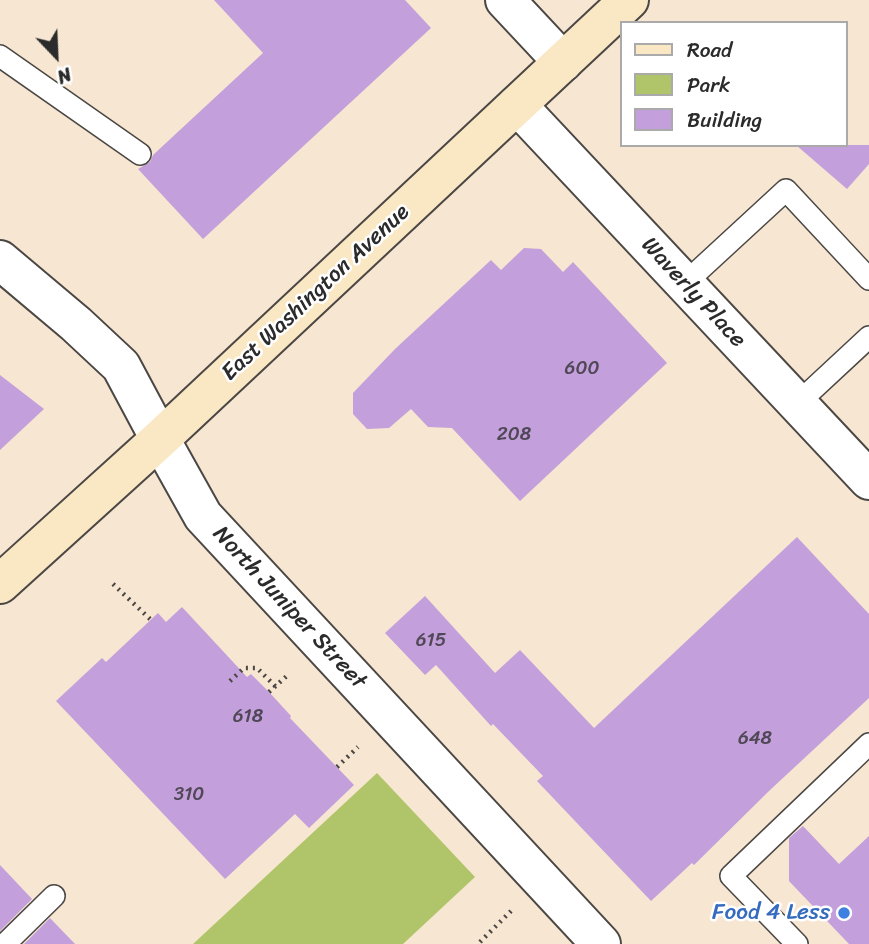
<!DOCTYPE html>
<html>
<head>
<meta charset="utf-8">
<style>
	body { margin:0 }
	#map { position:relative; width:869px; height:944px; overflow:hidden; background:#f7e6d1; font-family:Sriracha,sans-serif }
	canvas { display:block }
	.legend { position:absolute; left:620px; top:21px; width:228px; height:126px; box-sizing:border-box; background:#fff; border:2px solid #aaa; margin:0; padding:9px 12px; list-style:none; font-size:21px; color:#2b2b2b }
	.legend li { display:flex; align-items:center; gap:14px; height:35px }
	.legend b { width:35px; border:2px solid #aaa }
	.north { position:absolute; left:21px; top:21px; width:70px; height:70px; -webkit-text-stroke:5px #fff; paint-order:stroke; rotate:157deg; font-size:19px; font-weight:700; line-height:28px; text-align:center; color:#2b2b2b }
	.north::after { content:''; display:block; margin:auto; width:24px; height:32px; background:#2b2b2b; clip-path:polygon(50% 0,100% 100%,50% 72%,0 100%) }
</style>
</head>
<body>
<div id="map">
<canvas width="869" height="944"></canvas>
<ul class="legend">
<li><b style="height:9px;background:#fae7c3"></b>Road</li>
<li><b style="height:19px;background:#b0c569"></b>Park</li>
<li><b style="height:19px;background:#c39fdb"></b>Building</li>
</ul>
<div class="north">N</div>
</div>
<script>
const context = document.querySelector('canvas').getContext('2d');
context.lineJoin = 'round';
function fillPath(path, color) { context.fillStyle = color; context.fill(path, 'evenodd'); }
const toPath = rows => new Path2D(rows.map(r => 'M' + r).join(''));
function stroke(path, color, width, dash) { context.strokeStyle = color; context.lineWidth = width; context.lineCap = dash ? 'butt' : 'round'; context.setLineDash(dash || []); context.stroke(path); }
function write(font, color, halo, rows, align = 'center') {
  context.font = font + ' Sriracha,sans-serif'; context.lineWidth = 5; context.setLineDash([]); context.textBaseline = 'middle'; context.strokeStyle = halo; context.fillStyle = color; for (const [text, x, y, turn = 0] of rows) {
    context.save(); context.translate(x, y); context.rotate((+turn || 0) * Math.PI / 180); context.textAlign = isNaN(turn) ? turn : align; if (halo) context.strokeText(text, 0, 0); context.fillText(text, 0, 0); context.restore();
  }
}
fillPath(toPath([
	[377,773,475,877,403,944,193,944]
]), '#b0c569');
fillPath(toPath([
	[214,0,405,0,431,28,203,239,138,169,150,162,153,155,263,53],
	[796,145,869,145,869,164,847,189],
	[524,248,541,249,563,272,573,262,667,363,520,501,452,428,428,427,411,409,389,428,367,429,353,414,353,393,395,349,491,260,501,270],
	[0,375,44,409,0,450],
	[797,537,869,614,869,698,769,791,694,865,692,863,651,901,537,781,543,776,493,724,491,726,436,665,425,675,385,633,425,596,495,673,520,650,594,728],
	[182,607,247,677,251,674,269,692,291,716,290,718,354,785,309,828,295,814,225,879,56,701,102,658,106,662,158,613,166,622],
	[803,826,839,864,869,836,869,944,849,944,789,881,789,838],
	[0,865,32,899,0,931],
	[50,918,75,944,24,944]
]), '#c39fdb');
const service = toPath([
	[0,56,140,154],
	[684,284,786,190,869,279],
	[798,403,869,337],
	[5,944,54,896],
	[797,944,731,876,869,744]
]);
const minor = toPath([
	[505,0,563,62],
	[517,105,869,480],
	[160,439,203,516,601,944]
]);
const tertiary = toPath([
	[0,260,76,324,121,366,160,439]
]);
const secondary = toPath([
	[0,584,160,439,629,0]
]);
stroke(service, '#4a4744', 24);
stroke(minor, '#4a4744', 42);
stroke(tertiary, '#4a4744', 42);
stroke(secondary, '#4a4744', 42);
stroke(toPath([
	[113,584,150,619],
	[230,681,244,668,257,668,276,687],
	[269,692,289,674],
	[337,767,358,747],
	[480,942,511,911]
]), '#4a4744', 4.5, [2, 5]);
stroke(service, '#fff', 21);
stroke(minor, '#fff', 38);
stroke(tertiary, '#fff', 38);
stroke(secondary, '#fae7c3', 38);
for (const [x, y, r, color] of [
	[844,913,7,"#3f7fe0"]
]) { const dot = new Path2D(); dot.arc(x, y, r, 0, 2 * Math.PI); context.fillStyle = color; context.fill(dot); stroke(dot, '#fff', 2.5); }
write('19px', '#514857', null, [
	["600",582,369],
	["208",514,435],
	["615",431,641],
	["618",248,717],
	["648",755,739],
	["310",189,795]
]);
write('23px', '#2b2b2b', '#fff', [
	["East Washington Avenue",316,293,-43],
	["Waverly Place",693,293,47],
	["North Juniper Street",289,608,47]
]);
write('23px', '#366cbe', '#fff', [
	["Food 4 Less",830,913]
], 'right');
</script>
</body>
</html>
